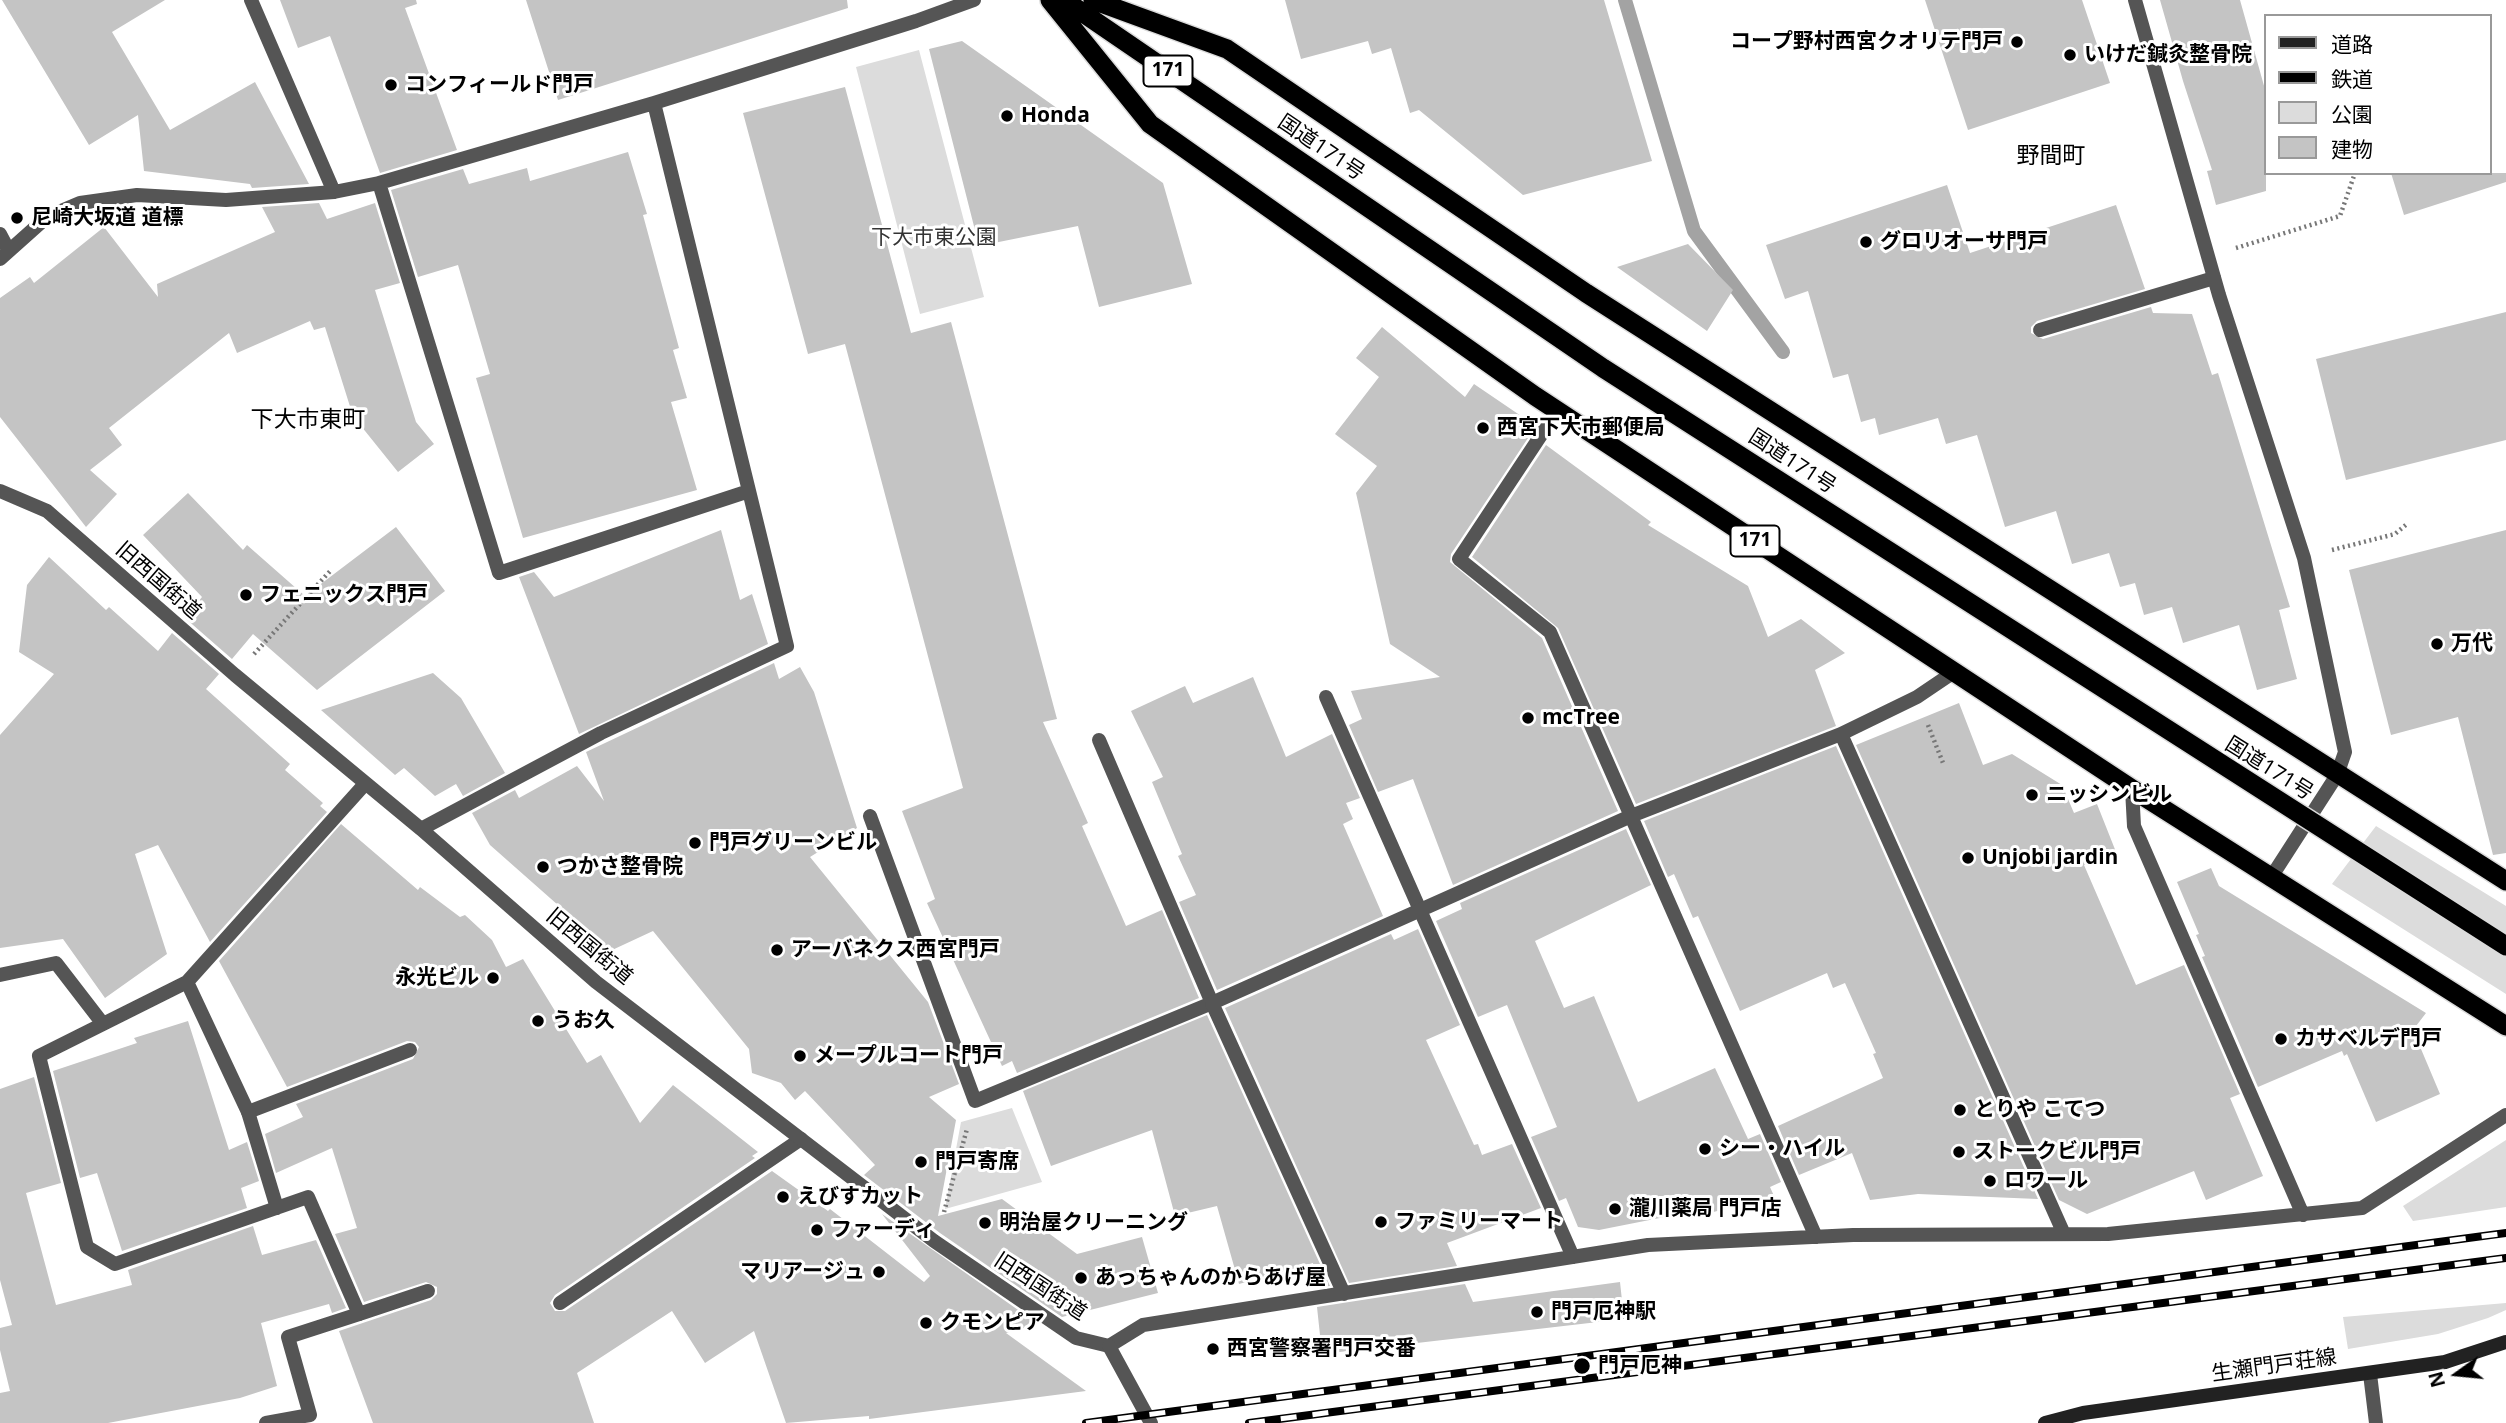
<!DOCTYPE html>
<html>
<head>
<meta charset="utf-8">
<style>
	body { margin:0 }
	#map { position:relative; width:2506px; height:1423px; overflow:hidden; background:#fff; font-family:"Open Sans","Noto Sans JP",sans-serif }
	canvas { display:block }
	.legend { position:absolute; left:2264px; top:14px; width:228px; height:161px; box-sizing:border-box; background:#fff; border:2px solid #999; margin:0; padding:9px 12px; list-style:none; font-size:21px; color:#000 }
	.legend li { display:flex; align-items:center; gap:14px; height:35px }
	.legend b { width:35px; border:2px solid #999 }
	.north { position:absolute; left:2422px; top:1339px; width:70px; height:70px; -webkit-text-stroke:5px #fff; paint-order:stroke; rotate:255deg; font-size:19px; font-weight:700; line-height:28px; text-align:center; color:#000 }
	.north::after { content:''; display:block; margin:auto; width:24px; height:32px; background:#000; clip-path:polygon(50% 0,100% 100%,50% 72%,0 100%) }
</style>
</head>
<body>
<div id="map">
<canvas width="2506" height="1423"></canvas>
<ul class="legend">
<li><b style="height:9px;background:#222"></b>道路</li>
<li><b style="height:9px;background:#000"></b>鉄道</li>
<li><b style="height:19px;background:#dcdcdc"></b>公園</li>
<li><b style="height:19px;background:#c4c4c4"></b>建物</li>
</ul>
<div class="north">N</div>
</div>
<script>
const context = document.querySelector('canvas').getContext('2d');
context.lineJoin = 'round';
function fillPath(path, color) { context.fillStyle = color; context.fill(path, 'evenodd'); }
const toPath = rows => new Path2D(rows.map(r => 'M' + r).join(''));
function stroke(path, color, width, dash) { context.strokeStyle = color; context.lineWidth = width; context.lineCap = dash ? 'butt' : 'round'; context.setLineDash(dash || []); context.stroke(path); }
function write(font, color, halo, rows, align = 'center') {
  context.font = font + ' "Open Sans","Noto Sans JP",sans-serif'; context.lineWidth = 6; context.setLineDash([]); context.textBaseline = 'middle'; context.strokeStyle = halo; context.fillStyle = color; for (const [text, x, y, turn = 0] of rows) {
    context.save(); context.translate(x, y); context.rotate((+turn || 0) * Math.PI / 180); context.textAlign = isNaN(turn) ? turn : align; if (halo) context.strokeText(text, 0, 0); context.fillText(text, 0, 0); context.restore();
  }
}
fillPath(toPath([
	[919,50,984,297,920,314,856,67],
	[2376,826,2506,906,2506,994,2332,884],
	[1012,1108,1042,1182,945,1209,961,1122],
	[2506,1140,2506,1207,2413,1221,2403,1206],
	[2506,1303,2506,1310,2488,1318,2438,1334,2348,1349,2343,1317]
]), '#dcdcdc');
stroke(toPath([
	[1625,0,1694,231,1783,352]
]), '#a3a3a3', 14);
fillPath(toPath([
	[2,0,165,0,112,32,170,130,255,82,309,184,252,188,250,184,144,171,138,115,89,145],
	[280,0,416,0,417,4,405,8,457,150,380,173,330,36,298,48],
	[526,0,847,0,848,8,558,100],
	[1285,0,1604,0,1652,161,1523,195,1419,110,1410,113,1391,48,1372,54,1368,41,1301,59],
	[1925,0,2082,0,2110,83,1968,130],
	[2160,0,2240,0,2266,93,2266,191,2216,205,2207,171,2212,170,2183,81],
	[962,41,1163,183,1192,284,1099,307,1078,226,979,246,929,49],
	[845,87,911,333,951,322,1057,719,1043,722,1088,823,1082,826,1126,926,1162,910,1199,998,1017,1073,1012,1061,1002,1066,927,903,935,899,902,811,963,788,845,344,808,354,743,113],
	[628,152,647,214,643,215,679,348,673,350,687,398,671,402,697,490,523,538,476,378,490,374,458,265,418,277,391,190,463,169,469,184,527,168,530,181],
	[2391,173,2506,173,2506,182,2404,215],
	[1947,185,1970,253,2116,205,2145,289,2037,321,2031,327,2031,333,2043,339,2151,307,2153,313,2192,314,2212,375,2218,373,2290,607,2279,610,2297,679,2257,690,2239,625,2183,643,2172,607,2144,615,2135,583,2120,587,2109,553,2072,564,2056,511,2005,527,1977,435,1946,444,1938,418,1879,435,1875,418,1861,422,1848,374,1833,378,1808,291,1785,299,1766,245],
	[319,203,327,219,375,203,400,283,375,290,416,422,434,444,398,472,353,416,325,327,314,330,310,321,237,353,229,333,109,428,122,445,90,470,117,494,86,527,0,417,0,298,30,277,34,283,104,227,158,297,157,284,275,232,262,207],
	[1688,244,1733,290,1707,331,1617,267],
	[2506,312,2506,440,2346,480,2316,359],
	[1382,327,1465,397,1474,384,1527,420,1521,429,1530,435,1451,554,1450,562,1542,638,1618,811,1453,885,1413,779,1378,792,1349,725,1362,719,1351,691,1440,677,1390,644,1356,493,1377,466,1335,434,1379,377,1356,358],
	[1546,445,1651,522,1648,525,1748,586,1768,637,1801,619,1845,653,1815,670,1836,726,1636,804,1558,628,1472,557],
	[188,493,243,550,247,545,305,596,396,527,445,591,317,690,253,634,232,659,185,618,202,597,143,535],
	[721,530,740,600,752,594,768,644,579,734,519,577,534,572,554,597],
	[2506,530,2506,853,2493,855,2458,717,2391,735,2349,570],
	[49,557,106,610,109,607,158,651,172,633,219,674,206,689,290,764,285,770,323,803,320,806,327,812,210,942,158,845,135,854,167,954,105,998,63,939,0,948,0,735,54,674,19,652,27,585],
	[774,663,779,679,800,667,814,692,857,828,810,857,928,1002,959,1084,929,1097,956,1120,938,1216,1002,1199,1077,1254,1142,1237,1158,1293,1062,1317,940,1233,864,1175,875,1165,805,1091,795,1100,781,1083,752,1073,749,1049,653,931,610,951,490,845,472,813,515,790,519,798,577,766,604,801,586,752],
	[433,673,461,698,505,773,463,796,456,784,435,796,404,768,395,775,321,710],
	[1253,677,1286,757,1332,734,1360,798,1346,803,1353,819,1343,824,1383,916,1217,990,1179,902,1196,895,1178,856,1182,854,1152,782,1163,777,1131,711,1185,686,1193,703],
	[1959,703,1983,765,2012,754,2062,785,2074,813,2097,804,2116,852,2084,865,2136,985,2184,965,2240,1094,2230,1098,2263,1176,2206,1200,2194,1171,2087,1214,2059,1200,1856,745],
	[1836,746,2038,1199,1918,1194,1870,1200,1852,1153,1799,1175,1778,1126,1883,1078,1873,1054,1876,1053,1845,983,1833,988,1827,973,1740,1011,1698,916,1693,918,1674,874,1668,877,1644,821],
	[341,824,418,890,420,887,460,917,465,915,492,940,506,967,523,959,587,1063,601,1055,640,1123,673,1085,758,1152,752,1156,755,1158,555,1295,550,1303,555,1311,565,1311,772,1171,828,1211,830,1209,924,1282,930,1276,882,1214,1038,1324,1006,1333,1086,1391,869,1419,869,1416,786,1423,754,1331,705,1363,672,1311,577,1373,594,1423,373,1423,339,1331,431,1300,437,1294,437,1287,426,1282,364,1302,335,1234,357,1228,332,1148,276,1173,265,1134,303,1117,296,1104,413,1059,419,1047,415,1042,407,1041,287,1087,219,961],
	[1626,829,1651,885,1535,941,1564,1008,1594,996,1638,1102,1715,1068,1748,1139,1760,1134,1781,1182,1770,1187,1774,1196,1687,1219,1685,1213,1599,1230,1578,1227,1566,1198,1559,1201,1531,1137,1557,1127,1507,1005,1478,1017,1436,921,1462,909,1460,903],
	[2211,868,2219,886,2426,1013,2413,1030,2440,1094,2376,1122,2347,1054,2344,1056,2342,1051,2258,1087,2202,957,2205,956,2196,935,2199,934,2177,882],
	[1418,929,1460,1025,1426,1040,1474,1145,1478,1144,1482,1155,1512,1144,1541,1208,1447,1243,1457,1266,1349,1283,1225,1008,1391,934,1394,940],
	[1207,1015,1330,1286,1315,1288,1313,1263,1239,1284,1217,1206,1175,1216,1152,1130,1051,1166,1023,1091],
	[188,1021,229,1150,247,1142,259,1181,241,1188,247,1208,122,1251,97,1173,80,1178,53,1071,137,1043,134,1038],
	[34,1077,61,1183,26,1193,56,1305,132,1285,128,1270,253,1226,262,1255,316,1240,346,1308,332,1313,329,1304,261,1323,277,1386,240,1398,108,1423,0,1423,0,1393,10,1391,0,1350,0,1328,12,1325,0,1280,0,1089],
	[1620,1282,1624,1319,1322,1354,1317,1307,1465,1284,1473,1302]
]), '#c4c4c4');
const trunk = toPath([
	[1050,0,1150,124,1535,396,2132,789,2506,1026],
	[1064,0,1272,142],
	[1093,0,1227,49,1586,293,2506,881]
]);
stroke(trunk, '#dbdbdb', 22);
stroke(toPath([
	[2236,248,2340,216,2355,173],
	[2332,550,2395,534,2407,524],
	[254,654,332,569],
	[1928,725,1943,763],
	[944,1212,967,1129]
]), '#777', 4.5, [2, 3.5]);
stroke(toPath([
	[2040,330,2214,278],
	[1326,697,1420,910],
	[870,816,975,1101,1212,1003,1099,740],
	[248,1112,410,1050],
	[560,1303,801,1139],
	[359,1314,428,1291]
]), '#555', 14);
stroke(toPath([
	[251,0,334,192],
	[2135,0,2219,295,2304,558,2345,752,2337,775,2270,879],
	[379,183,499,573,749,491],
	[0,234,9,251],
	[0,259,47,217,80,203,137,195,226,200,334,192,379,183,654,103,916,21,974,0],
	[1557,411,1459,559,1550,632,1816,1237],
	[0,491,47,511,235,675,421,829,596,982,934,1241,1076,1338,1109,1346,1143,1325,1648,1245,1853,1235,2108,1234,2362,1208,2506,1115],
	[1841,734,2064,1234],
	[2132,789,2134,826,2303,1215],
	[421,829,601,733,787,646,654,103],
	[1420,910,1573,1257],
	[0,975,56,963,103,1024],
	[187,982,248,1112,277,1208],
	[1344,1294,1212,1003,1631,816,1841,734,1917,697,1954,672],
	[2370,1374,2376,1423],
	[266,1423,310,1415,288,1337,359,1314,308,1197,115,1264,87,1247,39,1056,187,982,364,785]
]), '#555', 14);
stroke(toPath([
	[1109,1346,1151,1423]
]), '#555', 14);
stroke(toPath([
	[2045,1423,2083,1413,2445,1362,2506,1342]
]), '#222', 14);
stroke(trunk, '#000', 19);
const rail = toPath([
	[1086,1423,2506,1233],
	[1249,1423,2506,1258]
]);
stroke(rail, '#000', 8);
stroke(rail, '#fff', 5, [16]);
const trunkBridge = toPath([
	[1272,142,1603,368,2506,946]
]);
stroke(trunkBridge, '#dbdbdb', 22, []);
stroke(trunkBridge, '#000', 19);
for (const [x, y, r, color] of [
	[2017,42,7,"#000"],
	[2070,55,7,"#000"],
	[391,85,7,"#000"],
	[1007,116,7,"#000"],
	[17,218,7,"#000"],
	[1866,242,7,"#000"],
	[1483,428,7,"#000"],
	[246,595,7,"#000"],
	[2437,644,7,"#000"],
	[1528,718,7,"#000"],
	[2032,795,7,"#000"],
	[695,843,7,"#000"],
	[1968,858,7,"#000"],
	[543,867,7,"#000"],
	[777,950,7,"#000"],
	[493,978,7,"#000"],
	[538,1021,7,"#000"],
	[2281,1039,7,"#000"],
	[800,1056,7,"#000"],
	[1960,1110,7,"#000"],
	[1705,1149,7,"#000"],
	[1959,1152,7,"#000"],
	[921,1162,7,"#000"],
	[1990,1181,7,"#000"],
	[783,1197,7,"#000"],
	[1615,1209,7,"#000"],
	[1381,1222,7,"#000"],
	[985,1223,7,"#000"],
	[817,1230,7,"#000"],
	[879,1272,7,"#000"],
	[1081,1278,7,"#000"],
	[1537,1312,7,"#000"],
	[926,1323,7,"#000"],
	[1213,1349,7,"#000"],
	[1582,1366,9,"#000"]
]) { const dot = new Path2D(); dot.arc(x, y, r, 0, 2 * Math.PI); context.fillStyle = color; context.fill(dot); stroke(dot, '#fff', 2.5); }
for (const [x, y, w] of [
	[1168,71,49],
	[1755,541,49]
]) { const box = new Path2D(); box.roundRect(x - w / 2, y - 15.5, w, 31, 5); context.fillStyle = '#fff'; context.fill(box); stroke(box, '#000', 2); }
write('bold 19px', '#000', null, [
	["171",1168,71],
	["171",1755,541]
]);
write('bold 21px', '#000', '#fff', [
	["コープ野村西宮クオリテ門戸",2003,42,"right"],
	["いけだ鍼灸整骨院",2084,55],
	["コンフィールド門戸",405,85],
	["Honda",1021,116],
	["尼崎大坂道 道標",31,218],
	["グロリオーサ門戸",1880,242],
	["西宮下大市郵便局",1497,428],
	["フェニックス門戸",260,595],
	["万代",2451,644],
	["mcTree",1542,718],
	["ニッシンビル",2046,795],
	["門戸グリーンビル",709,843],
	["Unjobi jardin",1982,858],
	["つかさ整骨院",557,867],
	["アーバネクス西宮門戸",791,950],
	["永光ビル",479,978,"right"],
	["うお久",552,1021],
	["カサベルデ門戸",2295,1039],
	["メープルコート門戸",814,1056],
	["とりや こてつ",1974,1110],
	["シー・ハイル",1719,1149],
	["ストークビル門戸",1973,1152],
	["門戸寄席",935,1162],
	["ロワール",2004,1181],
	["えびすカット",797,1197],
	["瀧川薬局 門戸店",1629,1209],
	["ファミリーマート",1395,1222],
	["明治屋クリーニング",999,1223],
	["ファーディ",831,1230],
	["マリアージュ",865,1272,"right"],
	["あっちゃんのからあげ屋",1095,1278],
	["門戸厄神駅",1551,1312],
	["クモンピア",940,1323],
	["西宮警察署門戸交番",1227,1349],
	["門戸厄神",1598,1366]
], 'left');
write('21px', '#000', '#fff', [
	["国道171号",1321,148,34],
	["国道171号",1792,462,33],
	["旧西国街道",158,581,41],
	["国道171号",2269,769,32],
	["旧西国街道",589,947,40],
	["旧西国街道",1040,1287,33],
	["生瀬門戸荘線",2274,1366,-8]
]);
write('21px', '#333', '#fff', [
	["下大市東公園",934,238]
]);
write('23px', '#000', '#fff', [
	["野間町",2051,156],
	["下大市東町",308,420]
]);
</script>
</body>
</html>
